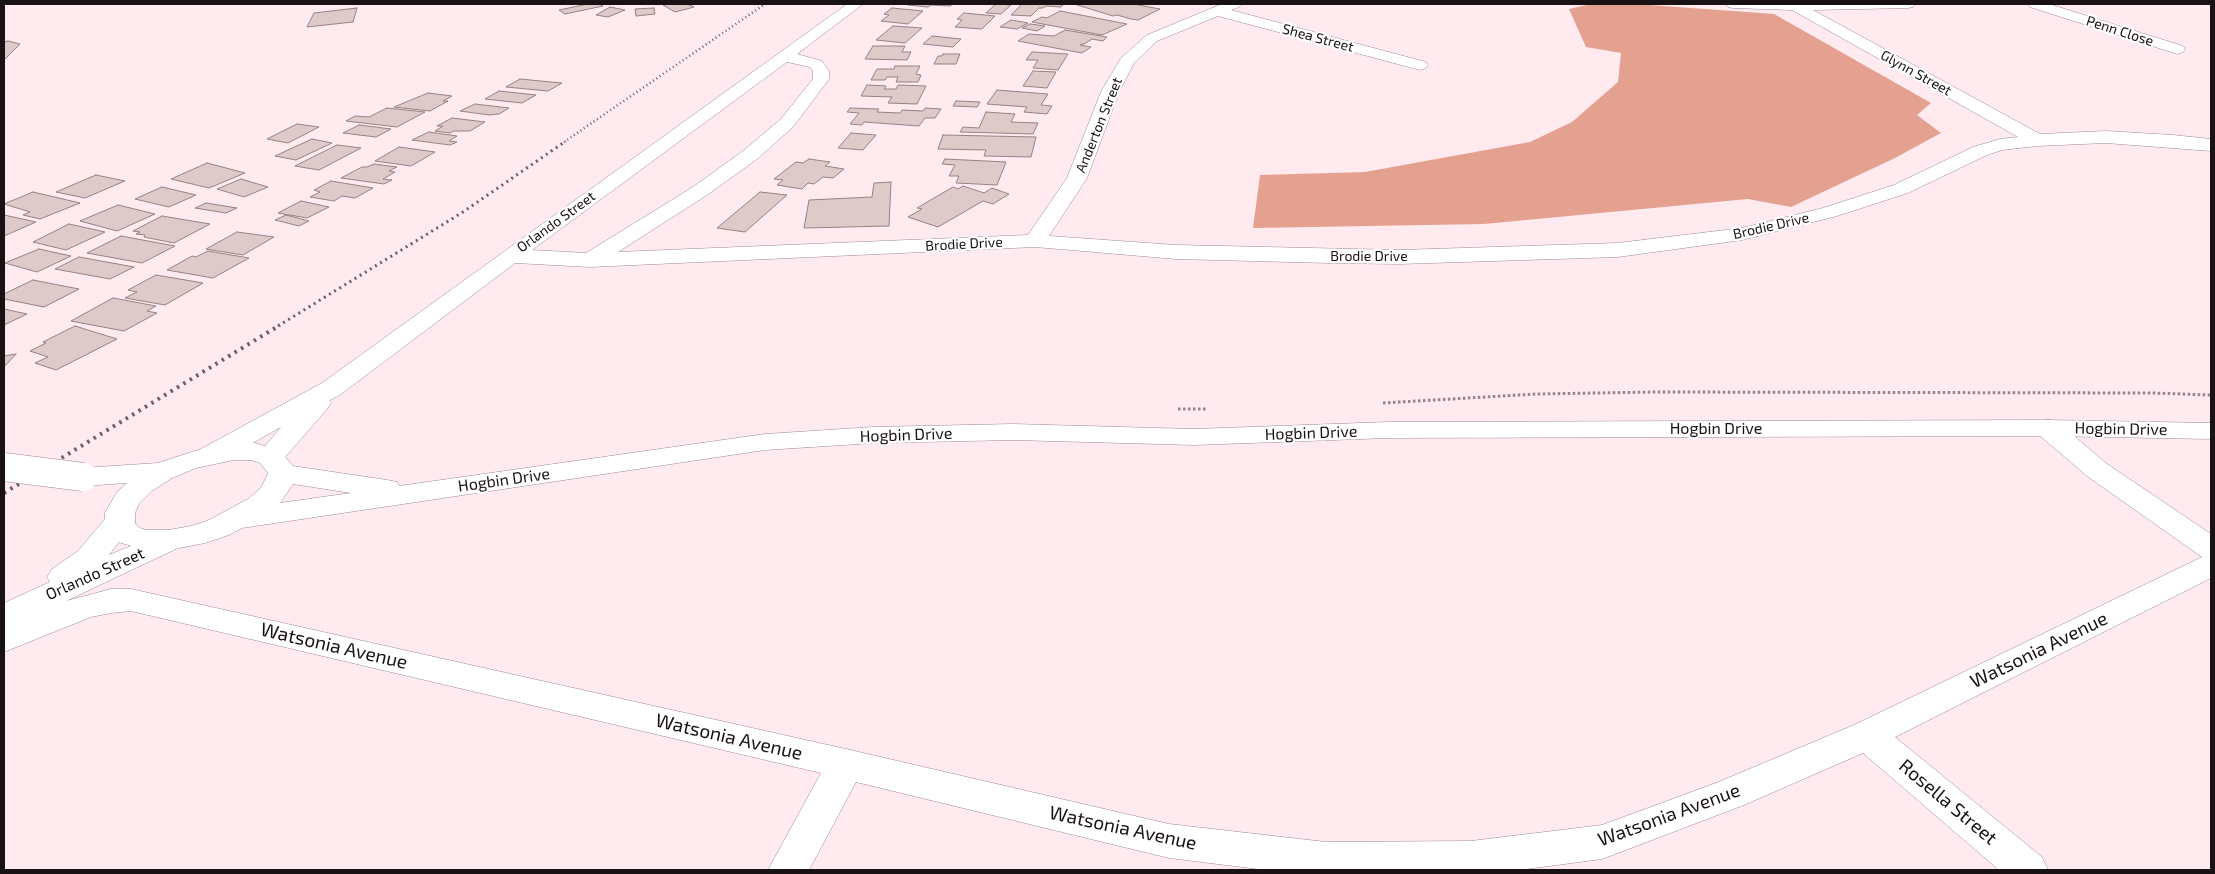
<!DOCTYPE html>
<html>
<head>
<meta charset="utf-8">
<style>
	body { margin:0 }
	#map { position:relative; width:2215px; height:874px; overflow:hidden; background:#ffeaf0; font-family:"Exo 2",sans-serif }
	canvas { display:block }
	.frame { position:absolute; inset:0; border:5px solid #191214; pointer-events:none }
</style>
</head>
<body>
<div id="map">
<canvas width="2215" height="874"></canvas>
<div class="frame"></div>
</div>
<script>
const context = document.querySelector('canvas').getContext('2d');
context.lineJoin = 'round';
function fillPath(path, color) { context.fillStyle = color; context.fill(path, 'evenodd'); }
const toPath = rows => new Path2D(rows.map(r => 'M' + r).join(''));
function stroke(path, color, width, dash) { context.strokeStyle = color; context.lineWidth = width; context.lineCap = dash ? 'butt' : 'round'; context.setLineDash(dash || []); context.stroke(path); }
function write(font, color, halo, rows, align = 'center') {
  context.font = font + ' "Exo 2",sans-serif'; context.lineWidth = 4.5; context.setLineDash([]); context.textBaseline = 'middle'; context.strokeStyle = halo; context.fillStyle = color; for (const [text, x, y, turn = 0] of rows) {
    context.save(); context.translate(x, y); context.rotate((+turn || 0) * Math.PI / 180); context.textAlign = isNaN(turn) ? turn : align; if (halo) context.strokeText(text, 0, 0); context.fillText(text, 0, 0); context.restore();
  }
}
fillPath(toPath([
	[1591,4,1636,4,1774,14,1931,103,1917,115,1941,133,1895,158,1791,207,1748,199,1484,224,1253,228,1260,175,1365,172,1530,142,1572,122,1618,82,1621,53,1586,47,1569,9]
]), '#e4a18f');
const building = toPath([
	[588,4,599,4,603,6,565,14,559,10,588,4],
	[671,4,687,4,694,7,675,12,663,5,671,4],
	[910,4,953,4,950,6,931,5,928,7,908,5,910,4],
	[996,4,1002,4,1011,5,1001,14,986,13,996,4],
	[1022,4,1064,4,1061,7,1046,6,1043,8,1039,8,1031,16,1011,15,1022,4],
	[1074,4,1133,4,1160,9,1138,20,1131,19,1117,15,1113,16,1074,4],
	[610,7,625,10,608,17,596,15,610,7],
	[357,8,353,22,307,27,314,13,357,8],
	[654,8,655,14,636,16,635,9,654,8],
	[892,8,923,11,908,24,881,21,889,15,884,14,892,8],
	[1060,11,1127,24,1102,35,1032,22,1042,17,1047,18,1060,11],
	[964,13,995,16,982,29,955,27,962,20,957,19,964,13],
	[1011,20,1028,23,1017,29,1000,27,1011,20],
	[1030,24,1045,26,1037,31,1022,28,1030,24],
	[893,26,922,28,905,43,876,40,893,26],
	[1065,30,1107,37,1103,41,1092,39,1084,44,1081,44,1080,45,1091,47,1082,53,1018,41,1029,34,1054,36,1065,30],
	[932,36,961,39,953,47,923,44,932,36],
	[8,41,20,44,4,60,4,42,8,41],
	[873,46,905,46,902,52,911,52,907,60,865,59,873,46],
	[1032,52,1068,54,1058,70,1033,68,1038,60,1026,60,1032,52],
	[943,54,960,54,956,64,934,64,938,56,942,56,943,54],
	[895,66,920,66,916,74,921,75,918,82,896,82,898,77,887,77,885,80,871,80,877,69,894,69,895,66],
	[1033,71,1056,72,1047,88,1023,86,1033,71],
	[520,79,562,83,548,91,506,87,520,79],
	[867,85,886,86,884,89,896,89,898,85,926,86,917,104,888,103,892,97,861,96,867,85],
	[997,90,1048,94,1041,105,1052,106,1047,114,1024,112,1027,107,987,104,997,90],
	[499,91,536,95,522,103,485,99,499,91],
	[428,93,452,96,443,101,448,101,430,111,394,107,428,93],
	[956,101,980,102,977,107,953,106,956,101],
	[475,104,509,108,499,114,489,115,460,111,475,104],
	[387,108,425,112,397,127,346,121,355,116,369,117,387,108],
	[850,108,879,109,877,112,900,113,902,110,923,111,925,108,941,109,935,118,925,118,919,126,864,122,862,125,850,124,859,113,847,112,850,108],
	[986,112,1015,114,1011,122,1038,123,1033,134,960,132,963,127,979,128,986,112],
	[452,118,485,122,470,131,454,131,450,133,435,131,443,126,437,126,452,118],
	[297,124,319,127,288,143,267,139,297,124],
	[359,125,391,129,376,137,343,133,359,125],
	[429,132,457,136,449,141,457,142,450,145,412,140,429,132],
	[851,133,876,135,863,150,838,148,851,133],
	[943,135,1036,137,1031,157,984,156,986,150,938,149,943,135],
	[312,139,332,143,296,160,275,156,312,139],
	[337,145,361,148,319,170,295,166,337,145],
	[399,147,435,152,411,166,375,161,399,147],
	[809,159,830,162,825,166,844,169,833,178,823,177,814,184,808,183,802,189,777,185,783,180,774,179,796,162,803,163,809,159],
	[945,159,1006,162,997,185,956,183,959,176,949,176,955,165,942,164,945,159],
	[207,163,245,173,209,188,171,179,207,163],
	[374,164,397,167,389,171,395,172,383,179,392,180,384,184,341,178,362,167,367,167,374,164],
	[96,175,125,181,85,198,56,192,96,175],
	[241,179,268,187,244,197,217,189,241,179],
	[331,181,373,188,355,198,342,196,334,201,310,197,320,192,314,190,331,181],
	[891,182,889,226,804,228,809,200,872,197,874,183,891,182],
	[963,186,984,193,992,188,1009,194,993,204,983,201,938,227,908,217,922,209,917,208,953,187,958,189,963,186],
	[162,187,196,195,169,207,135,199,162,187],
	[33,192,80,203,40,219,23,215,30,212,4,204,33,192],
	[760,192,787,195,745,232,717,228,760,192],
	[301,201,329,207,307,218,278,213,301,201],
	[206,203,237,208,226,213,195,208,206,203],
	[118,205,155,214,117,231,80,221,118,205],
	[4,215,36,222,4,236,4,215],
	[286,215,309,221,299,226,275,220,286,215],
	[162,216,210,224,174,243,144,237,145,235,136,234,140,232,133,231,162,216],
	[69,224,105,232,66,250,33,242,69,224],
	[237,232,274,237,243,255,206,249,237,232],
	[121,236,175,246,142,263,87,253,121,236],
	[39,249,71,256,37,272,5,263,39,249],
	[208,251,249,258,213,278,167,270,192,256,196,257,208,251],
	[79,257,134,267,110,279,55,269,79,257],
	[156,275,203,283,165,305,125,298,137,292,128,290,156,275],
	[33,280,79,289,44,307,4,299,4,294,33,280],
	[113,298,156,306,147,311,157,313,124,331,71,321,113,298],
	[4,309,27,314,4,325,4,309],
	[75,326,117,339,56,370,35,363,48,357,30,351,46,343,43,342,75,326],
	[16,354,4,367,4,356,16,354]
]);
fillPath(building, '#dfcaca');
stroke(building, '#958282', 1);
const minor = toPath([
	[847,4,863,4,797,54,822,61,829,71,829,79,793,127,757,159,707,195,618,252,1028,235,1067,178,1101,92,1121,58,1147,35,1222,4,1241,4,1239,7,1231,10,1426,62,1428,65,1426,68,1420,70,1218,16,1157,41,1134,63,1119,92,1087,178,1049,236,1176,245,1400,250,1618,243,1742,228,1823,208,1894,185,1973,147,2000,139,2018,137,1792,10,1733,8,1728,7,1726,4,1915,4,1913,7,1908,8,1813,10,2040,134,2106,131,2173,135,2211,139,2211,151,2106,143,2037,146,2002,150,1987,155,1908,193,1837,216,1742,240,1618,257,1400,264,1329,263,1176,259,1035,247,590,267,515,263,340,395,330,400,331,403,327,409,280,463,270,466,260,463,256,457,281,427,221,461,211,464,201,461,197,455,201,449,322,383,847,4],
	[787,62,810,67,813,71,813,79,781,119,743,151,693,187,586,253,532,250,787,62],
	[2028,4,2049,4,2183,46,2185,49,2183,52,2177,54,2171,52,2030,7,2028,4],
	[2048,420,2058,422,2107,464,2211,534,2211,578,1895,737,2042,857,2048,870,1999,870,1863,753,1744,805,1602,859,1519,870,1266,870,1169,858,856,782,809,870,768,870,821,773,131,611,111,613,91,617,4,652,4,603,50,582,47,577,52,569,78,551,109,514,120,511,131,514,135,521,109,555,169,530,180,533,184,540,180,547,66,601,111,589,131,589,846,749,1169,824,1326,842,1471,841,1602,825,1716,783,1854,725,2202,557,2087,476,2038,434,2034,428,2038,422,2048,420]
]);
const major = toPath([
	[2048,420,2211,423,2211,439,2048,436,1389,438,1194,445,1013,440,874,443,765,450,242,528,229,535,205,543,169,550,146,550,135,547,118,542,109,533,105,526,105,513,117,492,127,483,83,486,73,483,69,477,73,471,83,468,158,463,201,449,234,442,255,443,280,451,293,466,387,480,397,482,399,486,765,434,874,427,1013,424,1194,429,1389,422,2048,420],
	[234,460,252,460,260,463,268,473,261,488,248,499,207,521,191,526,169,530,146,530,140,528,135,523,135,513,139,504,152,491,172,478,196,468,234,460],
	[293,484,351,493,280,503,293,484]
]);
stroke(minor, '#9c8a8f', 1);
stroke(major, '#9c8a8f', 1);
stroke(toPath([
	[1383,403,1536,394,1656,392,2152,393,2211,395],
	[1178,409,1207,409]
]), '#928488', 3, [2.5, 2.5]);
fillPath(minor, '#fff');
fillPath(major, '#fff');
stroke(toPath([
	[564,142,765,4]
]), '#6b5f62', 2.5, [1, 3]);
stroke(toPath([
	[278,326,463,212,566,141]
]), '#6b5f62', 3, [2, 4]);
stroke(toPath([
	[4,493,280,325]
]), '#6b5f62', 4, [2.5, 5]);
const majorBridge = toPath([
	[4,467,83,477]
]);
stroke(majorBridge, '#9c8a8f', 29, []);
stroke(majorBridge, '#fff', 28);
write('14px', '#191214', '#fefefe', [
	["Penn Close",2120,31,18],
	["Shea Street",1318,38,15],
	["Glynn Street",1916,73,29],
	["Anderton Street",1099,125,-68],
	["Orlando Street",556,222,-36],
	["Brodie Drive",1771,226,-13],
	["Brodie Drive",964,244,-3],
	["Brodie Drive",1369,256]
]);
write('16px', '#191214', '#fefefe', [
	["Hogbin Drive",1716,429],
	["Hogbin Drive",2121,429,1],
	["Hogbin Drive",1311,433,-2],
	["Hogbin Drive",906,435,-2],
	["Hogbin Drive",504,480,-8],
	["Orlando Street",95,574,-24]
]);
write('19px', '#191214', '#fefefe', [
	["Watsonia Avenue",334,646,13],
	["Watsonia Avenue",2039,650,-26],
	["Watsonia Avenue",729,737,13],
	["Rosella Street",1948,802,40],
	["Watsonia Avenue",1669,815,-20],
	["Watsonia Avenue",1123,828,12]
]);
</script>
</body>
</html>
